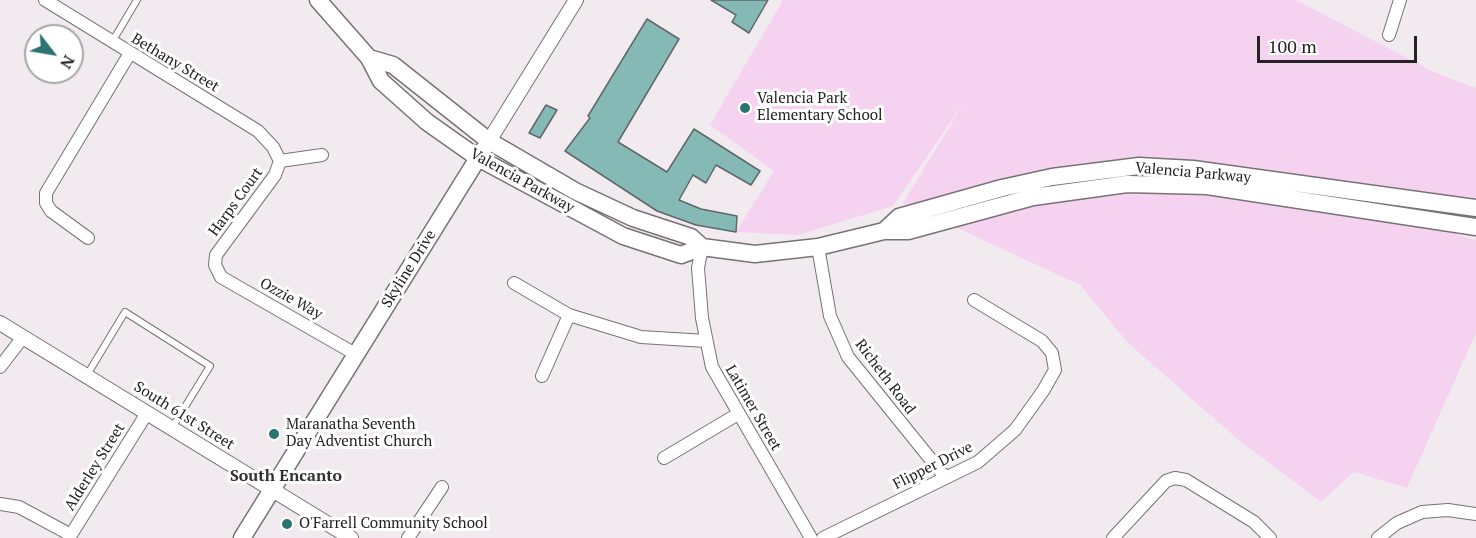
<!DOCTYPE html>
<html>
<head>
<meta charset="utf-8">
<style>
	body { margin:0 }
	#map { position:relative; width:1476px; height:538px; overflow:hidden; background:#f1ebf0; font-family:"PT Serif",serif }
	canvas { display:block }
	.north { position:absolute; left:24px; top:24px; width:60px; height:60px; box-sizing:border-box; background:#fff; border:2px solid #a7a7a7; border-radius:50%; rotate:121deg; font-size:16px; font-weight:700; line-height:24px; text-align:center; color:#242223 }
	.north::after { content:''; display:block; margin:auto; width:21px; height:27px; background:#2b7470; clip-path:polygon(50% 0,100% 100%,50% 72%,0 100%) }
	.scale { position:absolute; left:1257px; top:36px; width:160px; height:27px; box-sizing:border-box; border:3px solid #242223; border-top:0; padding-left:8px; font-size:18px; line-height:21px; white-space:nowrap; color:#242223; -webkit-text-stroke:4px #fff; paint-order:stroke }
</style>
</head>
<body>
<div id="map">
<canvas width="1476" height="538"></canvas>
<div class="north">N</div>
<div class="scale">100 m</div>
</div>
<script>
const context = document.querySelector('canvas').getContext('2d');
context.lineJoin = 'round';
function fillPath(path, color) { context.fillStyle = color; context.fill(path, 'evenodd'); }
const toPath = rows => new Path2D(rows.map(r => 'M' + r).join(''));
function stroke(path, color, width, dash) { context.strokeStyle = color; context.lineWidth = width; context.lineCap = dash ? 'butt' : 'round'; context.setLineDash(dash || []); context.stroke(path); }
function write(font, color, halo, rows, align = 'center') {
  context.font = font + ' "PT Serif",serif'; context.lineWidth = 6; context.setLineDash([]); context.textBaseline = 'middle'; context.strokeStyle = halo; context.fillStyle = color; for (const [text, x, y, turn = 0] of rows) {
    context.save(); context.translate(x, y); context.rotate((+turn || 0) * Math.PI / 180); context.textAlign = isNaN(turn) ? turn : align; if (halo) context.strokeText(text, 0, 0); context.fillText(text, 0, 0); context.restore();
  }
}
fillPath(toPath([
	[783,0,1296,0,1436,73,1476,88,1476,224,1454,234,1476,240,1476,333,1407,488,1354,472,1321,502,1241,442,1128,343,1080,285,903,203,965,101,893,206,798,235,736,232,774,171,710,125]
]), '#f5d3f0');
const building = toPath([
	[711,0,768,0,749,33,732,22,736,15,711,0],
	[647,19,679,39,618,142,667,172,694,129,760,171,751,185,716,165,706,183,693,175,679,200,701,209,737,216,736,232,696,225,657,211,565,151,590,118,588,116,647,19],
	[546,105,557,110,540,138,529,133,546,105]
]);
fillPath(building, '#85b9b5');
stroke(building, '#606867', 1.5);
const service = toPath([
	[112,42,137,0],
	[87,375,125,312,210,366,172,428]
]);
const minor = toPath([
	[45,0,258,131,273,147,280,161],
	[1389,35,1400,0],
	[322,155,280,161,275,175,216,255,215,265,221,277,357,355],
	[88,238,51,211,46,203,46,193,130,53],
	[702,247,698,268,702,318,712,367,811,538],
	[818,247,830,316,848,357,945,477],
	[514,283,569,315,641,337,706,341],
	[0,367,23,337],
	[542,376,569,315],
	[664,458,738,414],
	[0,504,19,507,71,535],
	[69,538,147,413],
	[408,538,442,487],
	[823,538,978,462,1015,430,1043,391,1055,370,1052,353,1042,341,974,300],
	[1113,538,1166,481,1175,478,1186,480,1254,522,1270,538],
	[1378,538,1397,523,1422,512,1448,510,1476,514]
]);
const tertiary = toPath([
	[489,141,576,0],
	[0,323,351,538]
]);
const secondary = toPath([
	[318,0,369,58,381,81,427,122,478,158,623,236,681,255,702,247],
	[369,58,393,65,489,141,575,191,633,218,691,237,702,247,755,254,818,247,884,231,908,231,1033,197,1127,184,1207,186,1476,227],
	[884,231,899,217,1002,188,1052,177,1139,166,1193,169,1476,208],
	[242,538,483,150]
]);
stroke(service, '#777276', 8);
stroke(minor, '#777276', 14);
stroke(tertiary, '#777276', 16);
stroke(secondary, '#777276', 19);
stroke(service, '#fff', 6);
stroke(minor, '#fff', 12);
stroke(tertiary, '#fff', 14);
stroke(secondary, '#fff', 16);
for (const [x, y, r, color] of [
	[745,108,6,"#2b7470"],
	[274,434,6,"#2b7470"],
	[287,524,6,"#2b7470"]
]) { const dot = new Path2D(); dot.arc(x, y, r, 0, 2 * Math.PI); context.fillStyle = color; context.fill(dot); stroke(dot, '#fff', 2); }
write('15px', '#242223', '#fff', [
	["Bethany Street",175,63,31],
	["Valencia Parkway",1193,173,5],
	["Valencia Parkway",522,181,29],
	["Harps Court",236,202,-54],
	["Skyline Drive",409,269,-58],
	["Ozzie Way",291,299,29],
	["Richeth Road",885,377,53],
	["Latimer Street",753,408,60],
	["South 61st Street",184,416,32],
	["Flipper Drive",933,466,-27],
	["Alderley Street",95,467,-58]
]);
write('15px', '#242223', '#fff', [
	["Valencia Park",757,99],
	["Elementary School",757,116],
	["Maranatha Seventh",286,425],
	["Day Adventist Church",286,442],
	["O'Farrell Community School",299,524]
], 'left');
write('bold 16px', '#322e32', '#fff', [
	["South Encanto",286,476]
]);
</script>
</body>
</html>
